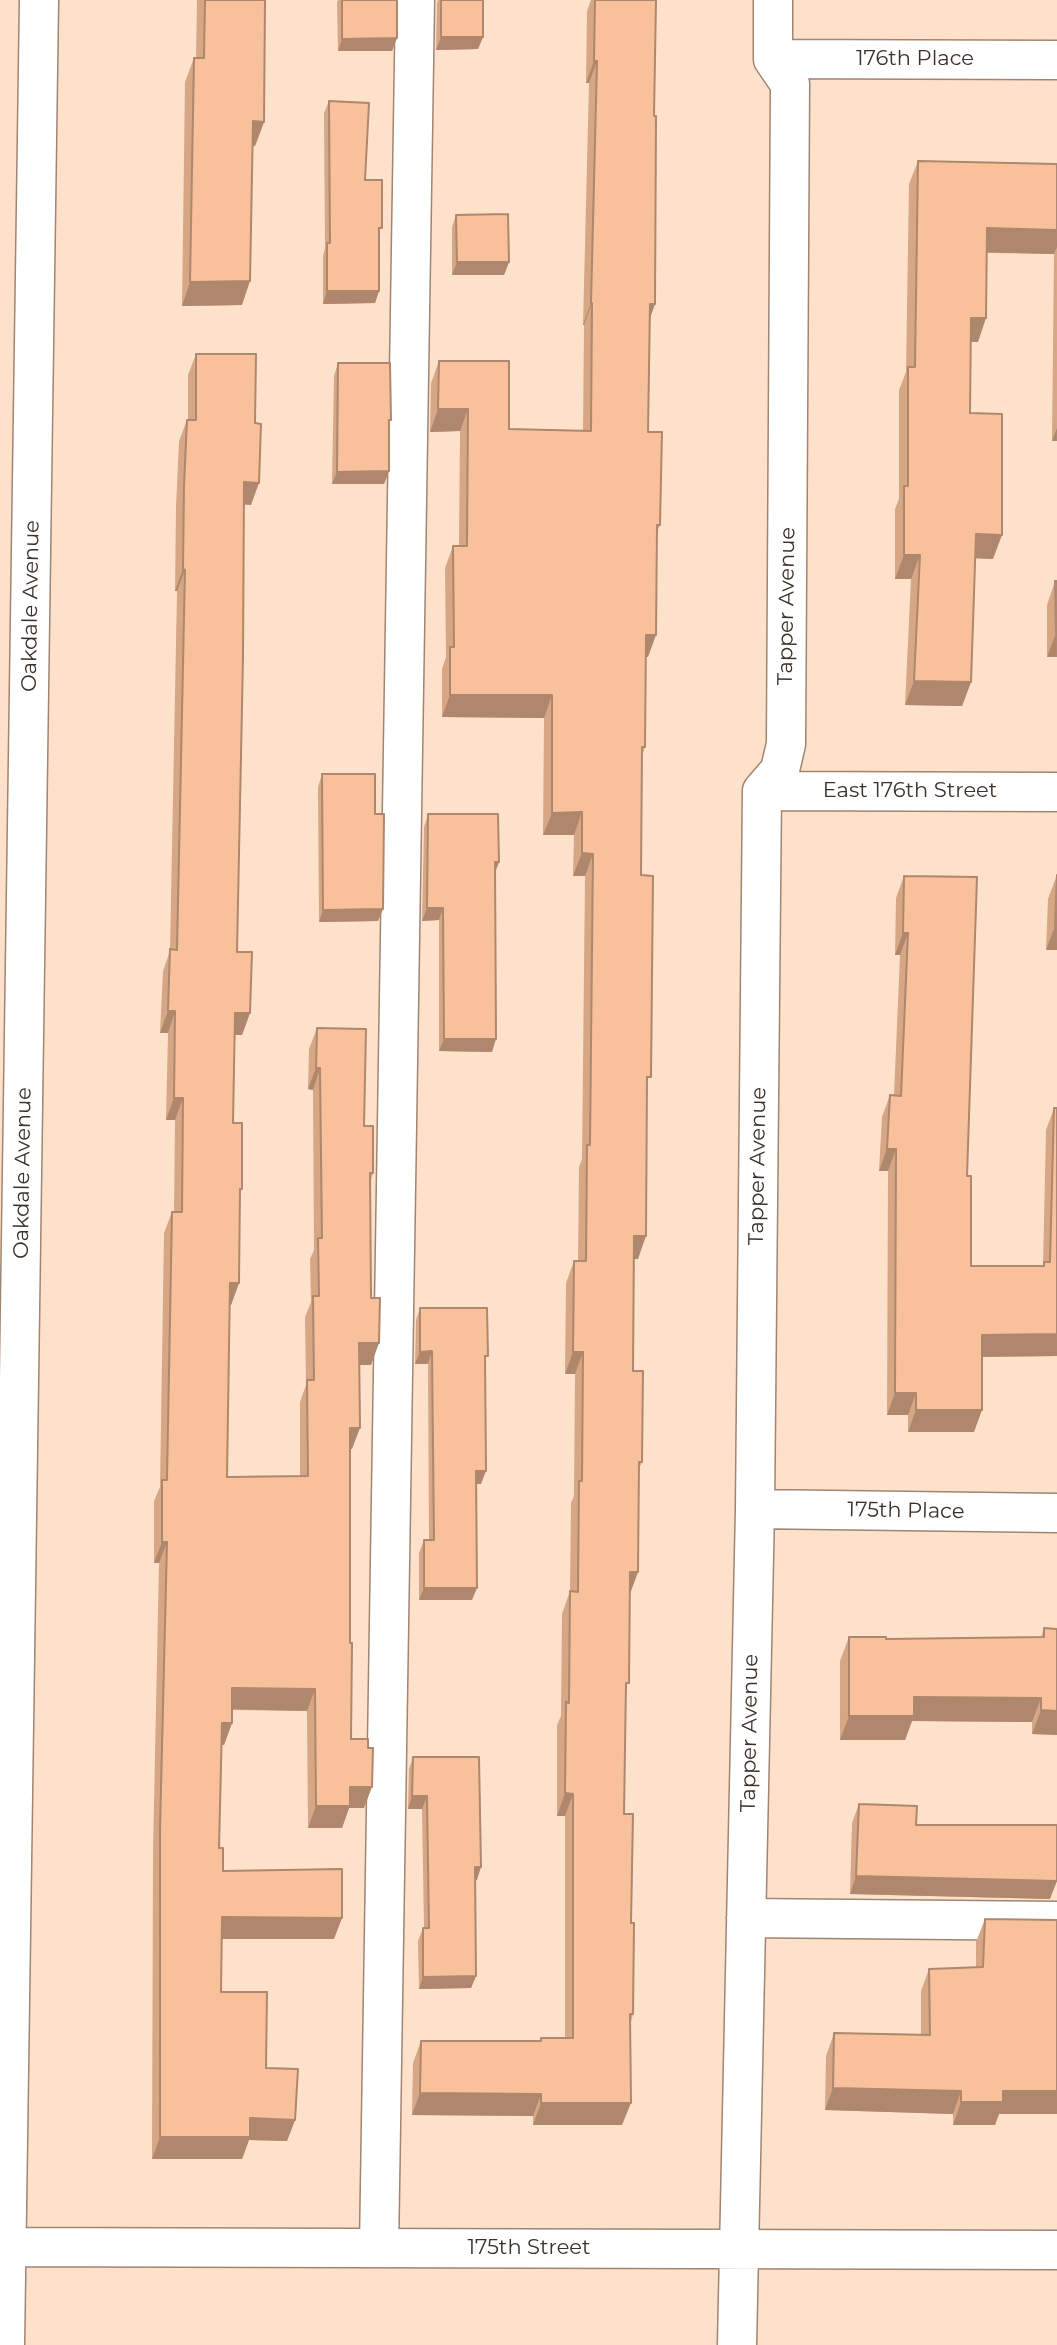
<!DOCTYPE html>
<html>
<head>
<meta charset="utf-8">
<style>
	body { margin:0 }
	canvas { display:block; background:#fee1ca }
</style>
</head>
<body>
<canvas width="1057" height="2345"></canvas>
<script>
const context = document.querySelector('canvas').getContext('2d');
context.lineJoin = 'round';
const toPath = rows => new Path2D(rows.map(r => 'M' + r).join(''));
function stroke(path, color, width, dash) { context.strokeStyle = color; context.lineWidth = width; context.lineCap = dash ? 'butt' : 'round'; context.setLineDash(dash || []); context.stroke(path); }
function fillPath(path, color) { context.fillStyle = color; context.fill(path, 'evenodd'); }
function write(font, color, halo, rows, align = 'center') {
  context.font = font + ' Montserrat,sans-serif'; context.lineWidth = 6; context.setLineDash([]); context.textBaseline = 'middle'; context.strokeStyle = halo; context.fillStyle = color; for (const [text, x, y, turn = 0] of rows) {
    context.save(); context.translate(x, y); context.rotate((+turn || 0) * Math.PI / 180); context.textAlign = isNaN(turn) ? turn : align; if (halo) context.strokeText(text, 0, 0); context.fillText(text, 0, 0); context.restore();
  }
}
const minor = toPath([
	[773,59,1057,60],
	[762,791,1057,792],
	[755,1509,1057,1513],
	[746,1918,1057,1921],
	[0,2247,1057,2250],
	[379,2248,415,0],
	[5,2345,39,0],
	[737,2345,755,1509,762,791,780,770,786,744,790,84,773,59,773,0]
]);
stroke(minor, '#a08571', 41);
stroke(minor, '#fff', 38);
fillPath(toPath([
	[197,0,265,0,264,122,255,146,253,145,242,305,182,306,185,82,194,58,196,58],
	[338,0,397,0,397,38,392,51,338,51,337,3],
	[438,0,483,0,483,37,478,49,436,50,437,3],
	[591,0,656,0,654,116,655,304,650,318,648,432,660,525,657,532,648,657,646,657,645,747,642,756,641,875,647,1088,638,1259,634,1259,633,1371,642,1462,638,1471,630,1594,626,1692,624,1814,631,1923,633,2014,631,2022,622,2125,533,2125,533,2116,412,2115,413,2063,421,2041,540,2041,541,2038,565,2038,565,1816,557,1816,557,1725,561,1716,562,1614,570,1591,571,1503,574,1496,575,1374,565,1374,566,1283,574,1261,578,1261,579,1167,582,1159,585,876,573,876,574,835,543,835,544,718,442,717,442,669,446,657,445,568,453,546,459,546,460,431,430,432,431,383,439,361,509,429,583,431,584,325,583,325,589,83,586,83,587,11],
	[329,101,365,180,379,237,379,291,375,303,323,304,323,256,325,248,324,113],
	[918,161,1057,164,1057,441,1052,441,1054,254,987,253,978,342,970,342,970,413,993,559,975,558,971,682,962,706,905,705,911,579,895,579,895,509,899,499,899,390,906,372,909,184],
	[456,215,509,262,504,275,452,275,452,227],
	[196,354,251,505,244,504,237,952,250,1013,242,1035,235,1035,233,1123,240,1195,239,1283,231,1305,230,1305,227,1477,300,1476,300,1402,306,1385,305,1317,311,1302,310,1259,314,1250,313,1090,308,1089,309,1049,317,1028,364,1126,373,1173,370,1183,371,1365,359,1365,352,1449,349,1449,351,1739,364,1808,349,1808,342,1828,308,1828,307,1711,232,1710,232,1723,224,1745,221,1745,219,1848,223,1871,334,1939,222,1939,221,1992,295,2120,287,2141,249,2140,242,2159,152,2159,153,1852,159,1563,154,1563,154,1501,160,1487,164,1233,172,1212,174,1212,175,1120,166,1120,168,1033,160,1033,163,971,170,951,177,591,175,591,176,507,179,441,187,420,188,420,188,375],
	[338,363,389,426,389,471,384,484,332,484,334,376],
	[1055,581,1057,657,1047,657,1047,605],
	[322,774,375,814,383,909,378,921,319,922,318,787],
	[428,814,499,862,495,873,492,1052,439,1051,439,920,422,921,424,827],
	[1057,875,1057,950,1046,950,1048,899],
	[904,876,967,1176,971,1266,1043,1266,1046,1130,1054,1108,1057,1356,982,1357,974,1432,908,1432,908,1415,887,1415,888,1171,879,1171,882,1117,890,1095,894,1095,900,955,895,955,896,898],
	[420,1308,485,1364,481,1484,476,1484,472,1600,419,1600,419,1553,424,1540,429,1540,428,1364,415,1364,416,1320],
	[1044,1628,1057,1629,1057,1735,1032,1734,1032,1722,912,1721,905,1740,840,1740,840,1661,849,1637,886,1639,1041,1637],
	[413,1757,477,1880,475,1880,476,1976,471,1988,419,1989,418,1941,423,1928,424,1928,422,1809,408,1809,409,1769],
	[859,1804,916,1825,1050,1899,850,1894,852,1823],
	[985,1919,999,2114,995,2125,953,2125,953,2114,825,2110,826,2056,834,2033,921,2034,921,1991,929,1969,976,1968,976,1942]
]), '#d6a685');
fillPath(toPath([
	[441,37,483,37,478,49,436,50],
	[397,38,392,51,338,51,342,39],
	[594,61,597,61,589,83,586,83],
	[253,121,264,122,255,146,245,145],
	[987,228,1057,230,1057,247,1054,254,978,252],
	[457,262,509,262,504,275,452,275],
	[250,281,242,305,182,306,190,282],
	[327,291,379,291,375,303,323,304],
	[591,303,592,303,584,325,583,325],
	[650,304,655,304,647,326],
	[971,318,986,318,978,342,962,342],
	[438,409,468,409,460,431,430,432],
	[1057,428,1057,441,1052,441],
	[389,471,384,484,332,484,337,472],
	[244,482,259,483,251,505,236,504],
	[976,534,1002,535,993,559,967,558],
	[904,555,920,555,911,579,895,579],
	[183,569,185,570,177,591,175,591],
	[1056,633,1057,633,1057,657,1047,657],
	[646,635,656,635,648,657,637,657],
	[914,681,971,682,962,706,905,705],
	[450,695,552,695,544,718,442,717],
	[582,812,574,835,543,835,552,813],
	[582,853,593,854,585,876,573,876],
	[495,862,499,862,494,874],
	[427,908,443,908,439,920,422,921],
	[383,909,378,921,319,922,323,910],
	[1055,926,1057,926,1057,950,1046,950],
	[903,933,908,933,900,955,895,955],
	[168,1011,175,1011,168,1033,160,1033],
	[235,1013,250,1013,242,1035,227,1035],
	[444,1039,496,1039,492,1052,439,1051],
	[316,1068,320,1068,313,1090,308,1089],
	[174,1098,183,1098,175,1120,166,1120],
	[887,1149,896,1149,888,1171,879,1171],
	[634,1236,646,1236,638,1259,626,1259],
	[230,1283,239,1283,231,1305,222,1304],
	[1057,1334,1057,1356,974,1357,982,1335],
	[359,1343,379,1343,371,1365,351,1365],
	[432,1351,428,1364,415,1364,420,1352],
	[573,1352,583,1352,575,1374,565,1374],
	[895,1393,916,1393,908,1415,887,1415],
	[916,1410,982,1410,974,1432,908,1432],
	[350,1428,360,1428,352,1449,342,1449],
	[476,1471,486,1471,481,1484,471,1484],
	[162,1542,167,1542,159,1563,154,1563],
	[630,1572,638,1572,630,1594],
	[424,1588,477,1588,472,1600,419,1600],
	[232,1688,315,1689,307,1711,224,1709],
	[914,1697,1041,1698,1032,1722,912,1721,905,1740,840,1740,849,1716],
	[1041,1710,1057,1711,1057,1735,1032,1734],
	[222,1723,232,1723,224,1745,214,1745],
	[350,1787,372,1787,364,1808,349,1808,342,1828,308,1828,316,1806],
	[565,1793,573,1794,565,1816,557,1816],
	[412,1796,427,1796,422,1809,408,1809],
	[475,1867,481,1867,477,1880,470,1880],
	[856,1876,1057,1881,1050,1899,850,1894],
	[222,1917,342,1918,334,1939,214,1939],
	[476,1976,471,1988,419,1989,423,1977],
	[833,2088,961,2091,953,2114,825,2110],
	[1003,2091,1057,2091,1057,2114,999,2114,995,2125,953,2125,961,2102],
	[420,2093,541,2094,533,2116,412,2115],
	[541,2103,631,2103,622,2125,533,2125],
	[250,2118,295,2120,287,2141,249,2140,242,2159,152,2159,160,2137]
]), '#ae876c');
const building = toPath([
	[205,0,265,0,264,122,253,121,250,281,190,282,194,58,204,58,205,0],
	[342,0,397,0,397,38,342,39,342,0],
	[441,0,483,0,483,37,441,37,441,0],
	[595,0,656,0,654,116,656,116,655,304,650,304,648,432,662,432,660,525,657,525,656,635,646,635,645,747,642,747,641,875,653,876,651,1077,647,1077,646,1236,634,1236,633,1371,643,1371,642,1462,639,1462,638,1572,630,1572,629,1683,626,1683,624,1814,633,1814,631,1923,634,1923,633,2014,630,2014,631,2103,541,2103,541,2094,420,2093,421,2041,541,2041,541,2038,573,2038,573,1794,565,1793,566,1702,569,1703,570,1591,578,1592,579,1481,582,1481,583,1352,573,1352,574,1261,586,1261,587,1145,590,1145,593,854,582,853,582,812,552,813,552,695,450,695,450,647,454,647,453,546,467,546,468,409,438,409,439,361,509,361,509,429,591,431,592,303,591,303,597,61,594,61,595,0],
	[329,101,369,103,365,180,382,180,382,228,379,228,379,291,327,291,327,243,330,243,329,101],
	[918,161,1057,164,1057,230,987,228,986,318,971,318,970,413,1002,414,1002,535,976,534,971,682,914,681,920,555,904,555,904,486,908,486,908,367,915,367,918,161],
	[508,214,509,262,457,262,456,215,508,214],
	[196,354,256,354,255,423,261,424,259,483,244,482,243,657,237,952,252,952,250,1013,235,1013,233,1123,242,1123,242,1189,240,1189,239,1283,230,1283,227,1477,308,1476,307,1380,314,1380,313,1296,319,1296,318,1238,322,1238,320,1068,316,1068,317,1028,366,1029,364,1126,373,1126,373,1173,370,1173,371,1298,380,1298,379,1343,359,1343,360,1428,350,1428,350,1643,352,1643,351,1739,368,1739,368,1748,373,1748,372,1787,350,1787,350,1806,316,1806,315,1689,232,1688,232,1723,222,1723,219,1848,223,1848,223,1871,342,1869,342,1918,222,1917,221,1992,267,1992,266,2068,298,2069,295,2120,250,2118,250,2137,160,2137,160,1830,167,1542,162,1542,162,1480,167,1480,172,1212,182,1212,183,1098,174,1098,175,1011,168,1011,170,949,177,950,185,570,183,569,184,486,187,420,196,420,196,354],
	[338,363,390,363,391,420,389,420,389,471,337,472,338,363],
	[1055,581,1057,581,1057,633,1056,633,1055,581],
	[322,774,375,774,375,814,384,814,383,909,323,910,322,774],
	[428,814,498,814,499,862,495,862,496,1039,444,1039,443,908,427,908,428,814],
	[1057,875,1057,926,1055,926,1057,875],
	[904,876,977,877,967,1176,971,1176,971,1266,1044,1266,1044,1262,1050,1262,1054,1108,1057,1108,1057,1334,982,1335,982,1410,916,1410,916,1393,895,1393,896,1149,887,1149,890,1095,901,1096,908,933,903,933,904,876],
	[420,1308,487,1308,488,1356,485,1356,486,1471,476,1471,477,1588,424,1588,424,1540,434,1540,432,1351,420,1352,420,1308],
	[1044,1628,1057,1629,1057,1711,1041,1710,1041,1698,914,1697,914,1716,849,1716,849,1637,886,1637,886,1639,1044,1637,1044,1628],
	[413,1757,479,1757,481,1867,475,1867,476,1976,423,1977,423,1928,429,1928,427,1796,412,1796,413,1757],
	[859,1804,917,1806,916,1825,1057,1825,1057,1881,856,1876,859,1804],
	[985,1919,1057,1920,1057,2091,1003,2091,1003,2102,961,2102,961,2091,833,2088,834,2033,930,2035,929,1969,983,1967,985,1919]
]);
fillPath(building, '#f9c19b');
stroke(building, '#ae876c', 2);
write('21px', '#3c3128', '#fff', [
	["176th Place",915,59],
	["Oakdale Avenue",31,606,-89],
	["Tapper Avenue",787,606,-89],
	["East 176th Street",910,791],
	["Tapper Avenue",758,1166,-89],
	["Oakdale Avenue",23,1173,-89],
	["175th Place",906,1511,1],
	["Tapper Avenue",750,1733,-89],
	["175th Street",529,2248]
]);
</script>
</body>
</html>
